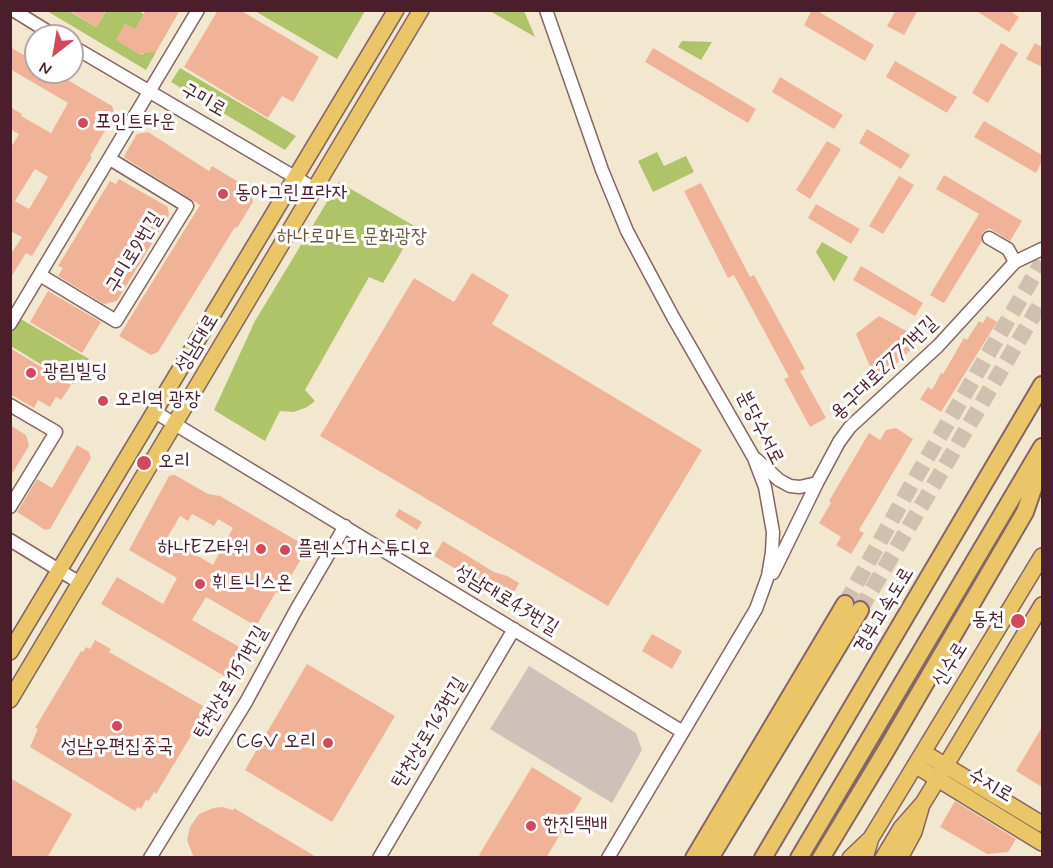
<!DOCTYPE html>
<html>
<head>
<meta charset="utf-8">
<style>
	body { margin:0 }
	#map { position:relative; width:1053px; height:868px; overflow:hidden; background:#f2e8d0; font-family:Mynerve,sans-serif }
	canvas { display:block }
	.frame { position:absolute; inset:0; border:12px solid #4a1f2b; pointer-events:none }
	.north { position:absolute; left:24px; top:24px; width:60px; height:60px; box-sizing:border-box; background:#fff; border:2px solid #b7a5aa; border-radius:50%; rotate:211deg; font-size:16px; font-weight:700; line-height:24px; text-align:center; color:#4a1f2b }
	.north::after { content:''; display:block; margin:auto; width:21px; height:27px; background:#d1495b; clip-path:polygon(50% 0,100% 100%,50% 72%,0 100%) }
</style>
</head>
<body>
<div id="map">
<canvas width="1053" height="868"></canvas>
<div class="frame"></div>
<div class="north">N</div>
</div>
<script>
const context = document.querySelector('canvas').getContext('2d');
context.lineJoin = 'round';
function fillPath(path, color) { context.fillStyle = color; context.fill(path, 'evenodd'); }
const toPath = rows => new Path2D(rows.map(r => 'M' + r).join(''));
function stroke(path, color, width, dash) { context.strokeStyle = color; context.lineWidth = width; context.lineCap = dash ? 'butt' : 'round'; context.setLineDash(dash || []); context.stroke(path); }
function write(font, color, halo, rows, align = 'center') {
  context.font = font + ' Mynerve,"Poor Story",sans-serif'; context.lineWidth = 6; context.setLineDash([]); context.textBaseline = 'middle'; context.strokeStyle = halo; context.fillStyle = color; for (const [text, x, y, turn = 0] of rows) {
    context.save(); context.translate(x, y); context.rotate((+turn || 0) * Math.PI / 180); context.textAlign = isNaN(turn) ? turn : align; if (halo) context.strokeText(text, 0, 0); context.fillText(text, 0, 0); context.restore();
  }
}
fillPath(toPath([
	[529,666,636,733,642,750,612,803,490,729]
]), '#cec1b9');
fillPath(toPath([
	[47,11,69,11,96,27,106,11,138,11,144,14,135,30,125,24,117,40,141,55,152,49,156,52,146,70],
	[255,11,365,11,337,59],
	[490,11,524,11,535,37],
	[682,41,712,42,701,60,678,47],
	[180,68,296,136,285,150,171,82],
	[657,152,664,166,686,156,694,172,653,192,638,161],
	[339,182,416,227,383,283,369,277,305,390,315,401,307,407,294,412,280,411,265,441,214,410,255,321],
	[822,242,848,257,834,282,816,252],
	[19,318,89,359,73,384,11,346,10,332]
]), '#afc469');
fillPath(toPath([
	[69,10,106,10,96,27],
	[146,10,180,10,156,52,143,53,141,55,116,40,125,24,135,30],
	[218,10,240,10,319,57,293,102,282,96,268,118,184,67],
	[812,10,816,10,874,45,865,61,804,25],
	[896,10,918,10,904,35,887,26],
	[975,10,1009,10,1019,17,1009,32],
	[1001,43,1018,53,988,103,972,93],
	[1035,43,1042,47,1042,67,1026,59],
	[10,47,36,62,36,72,54,72,112,106,115,114,90,156,92,157,32,256,26,253,10,279,10,255,22,237,10,231,10,149,19,134,10,129,10,107,22,114,21,116,51,133,68,103,10,69],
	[35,169,48,177,29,209,15,201],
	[653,48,756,109,748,123,645,62],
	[895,61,957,97,947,113,886,77],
	[780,77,843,115,834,129,772,92],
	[984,121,1042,155,1042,161,1036,173,974,137],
	[867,129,910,155,901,169,859,143],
	[148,132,209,171,212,166,250,189,253,202,237,228,235,227,158,352,151,355,119,336,200,205,125,158,124,156,137,134],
	[827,141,841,149,810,199,796,190],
	[944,175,1022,221,1010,241,989,228,982,233,982,241,944,303,930,295,979,214,936,189],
	[899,176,914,185,883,234,869,226],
	[119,179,168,207,169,215,117,301,104,304,58,276,63,268,58,266,110,181,116,184],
	[701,183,750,277,754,275,805,369,800,371,826,418,810,427,784,379,789,377,734,275,728,278,684,191],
	[816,204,860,229,851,244,808,218],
	[861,266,923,303,915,316,853,280],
	[472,273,509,295,492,324,702,450,608,606,320,436,414,278,454,302],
	[48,291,101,322,82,353,30,322],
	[879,316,921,339,877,383,856,334],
	[987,316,997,322,941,412,920,399,928,387,932,390,941,373,943,374,964,338,967,340,979,321,983,323],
	[10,348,71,385,61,400,56,397,50,407,38,400,34,408,10,394],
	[10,425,26,435,29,446,10,477],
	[896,428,913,439,859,530,864,533,851,554,836,545,841,537,819,523,831,503,829,501,869,433,880,440,886,430],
	[77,445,89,452,91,458,50,529,45,530,17,512,37,479,52,488],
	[175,475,208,494,220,496,299,542,303,556,280,594,276,592,256,626,206,597,192,620,243,649,226,677,101,604,117,577,163,604,177,578,129,550,169,476],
	[192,514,214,526,218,519,233,528,213,565,167,538,180,516,188,521],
	[399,509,422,522,417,530,395,516],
	[443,541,494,572,507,576,519,583,509,601,434,556],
	[652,634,682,651,672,669,642,651],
	[95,640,111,649,109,652,203,706,199,713,201,715,196,723,198,724,156,794,154,792,149,801,146,800,141,809,138,807,135,811,30,747,38,729,35,728,81,651,83,652,86,647,90,649],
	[307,664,395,716,332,822,245,770],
	[1042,727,1042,787,1016,771],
	[532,767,582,798,546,858,483,858,479,855],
	[10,778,72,814,47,858,10,858],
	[955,801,1016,839,1008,852,987,854,940,827],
	[222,807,233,810,234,808,318,858,194,858,187,840,190,827,199,814,213,808]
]), '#f0b397');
stroke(toPath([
	[845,604,913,482,1042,262],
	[860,610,1042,301]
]), '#d0c0af', 16, [16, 8]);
const minor = toPath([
	[13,10,55,36],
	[546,10,602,170,627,231,673,317,754,458,765,487,773,532,772,552,768,576,756,609,608,858],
	[72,46,315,189],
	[989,238,1008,249,1015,262],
	[40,275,116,321,187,206,110,159],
	[10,324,198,10],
	[10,405,56,432,10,507],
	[155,412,683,732],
	[756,459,779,480,790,486,800,487,817,483],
	[10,540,80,583],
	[773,573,817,483,839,442,850,427,938,346,1015,262,1042,249],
	[150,858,246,702,296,610,345,526],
	[379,858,514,629]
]);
const major = toPath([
	[10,652,396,10],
	[10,700,421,10],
	[923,752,1042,824],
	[915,765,1042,843],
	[850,858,871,838],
	[865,858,871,838,1042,556],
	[883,858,901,828,923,803,931,790,1042,605],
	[900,858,914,832,921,808]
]);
const highway = toPath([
	[694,858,845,604],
	[710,858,860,610],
	[763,858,1042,385],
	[799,858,1042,447],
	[821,858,885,752,1025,512,1042,463]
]);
stroke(minor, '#856565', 15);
stroke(major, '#856565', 18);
stroke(highway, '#856565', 20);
stroke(minor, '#fff', 12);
stroke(major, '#ebc669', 15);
stroke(highway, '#ebc669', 16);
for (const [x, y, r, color] of [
	[83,123,6,"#d1495b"],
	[223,194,6,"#d1495b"],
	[31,373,6,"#d1495b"],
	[103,401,6,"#d1495b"],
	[144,463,8,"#d1495b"],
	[261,549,6,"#d1495b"],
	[285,550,6,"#d1495b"],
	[200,584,6,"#d1495b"],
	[1018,621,8,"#d1495b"],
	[117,726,6,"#d1495b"],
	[328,743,6,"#d1495b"],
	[531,826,6,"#d1495b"]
]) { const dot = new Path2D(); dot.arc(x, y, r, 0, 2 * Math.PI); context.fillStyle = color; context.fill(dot); stroke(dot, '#fff', 2); }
write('20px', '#4a1f2b', '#fff', [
	["구미로",203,101,30],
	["구미로9번길",135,253,-59],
	["성남대로",198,344,-59],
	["용구대로2771번길",885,369,-44],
	["분당수서로",759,428,63],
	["성남대로43번길",506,601,31],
	["경부고속도로",885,611,-59],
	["신수로",951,665,-58],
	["탄천상로151번길",232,683,-60],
	["탄천상로163번길",430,733,-59],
	["수지로",990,786,31]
]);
write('20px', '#4a1f2b', '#fff', [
	["포인트타운",95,123],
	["동아그린프라자",235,194],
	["광림빌딩",43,373],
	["오리역 광장",115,401],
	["오리",158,463],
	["하나EZ타워",249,549,"right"],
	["플렉스JH스튜디오",297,550],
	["휘트니스온",212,584],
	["동천",1004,621,"right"],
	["CGV 오리",316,743,"right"],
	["성남우편집중국",117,748,"center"],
	["한진택배",543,826]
], 'left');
write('20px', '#6d5941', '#fff', [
	["하나로마트 문화광장",352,238]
]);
</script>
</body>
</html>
